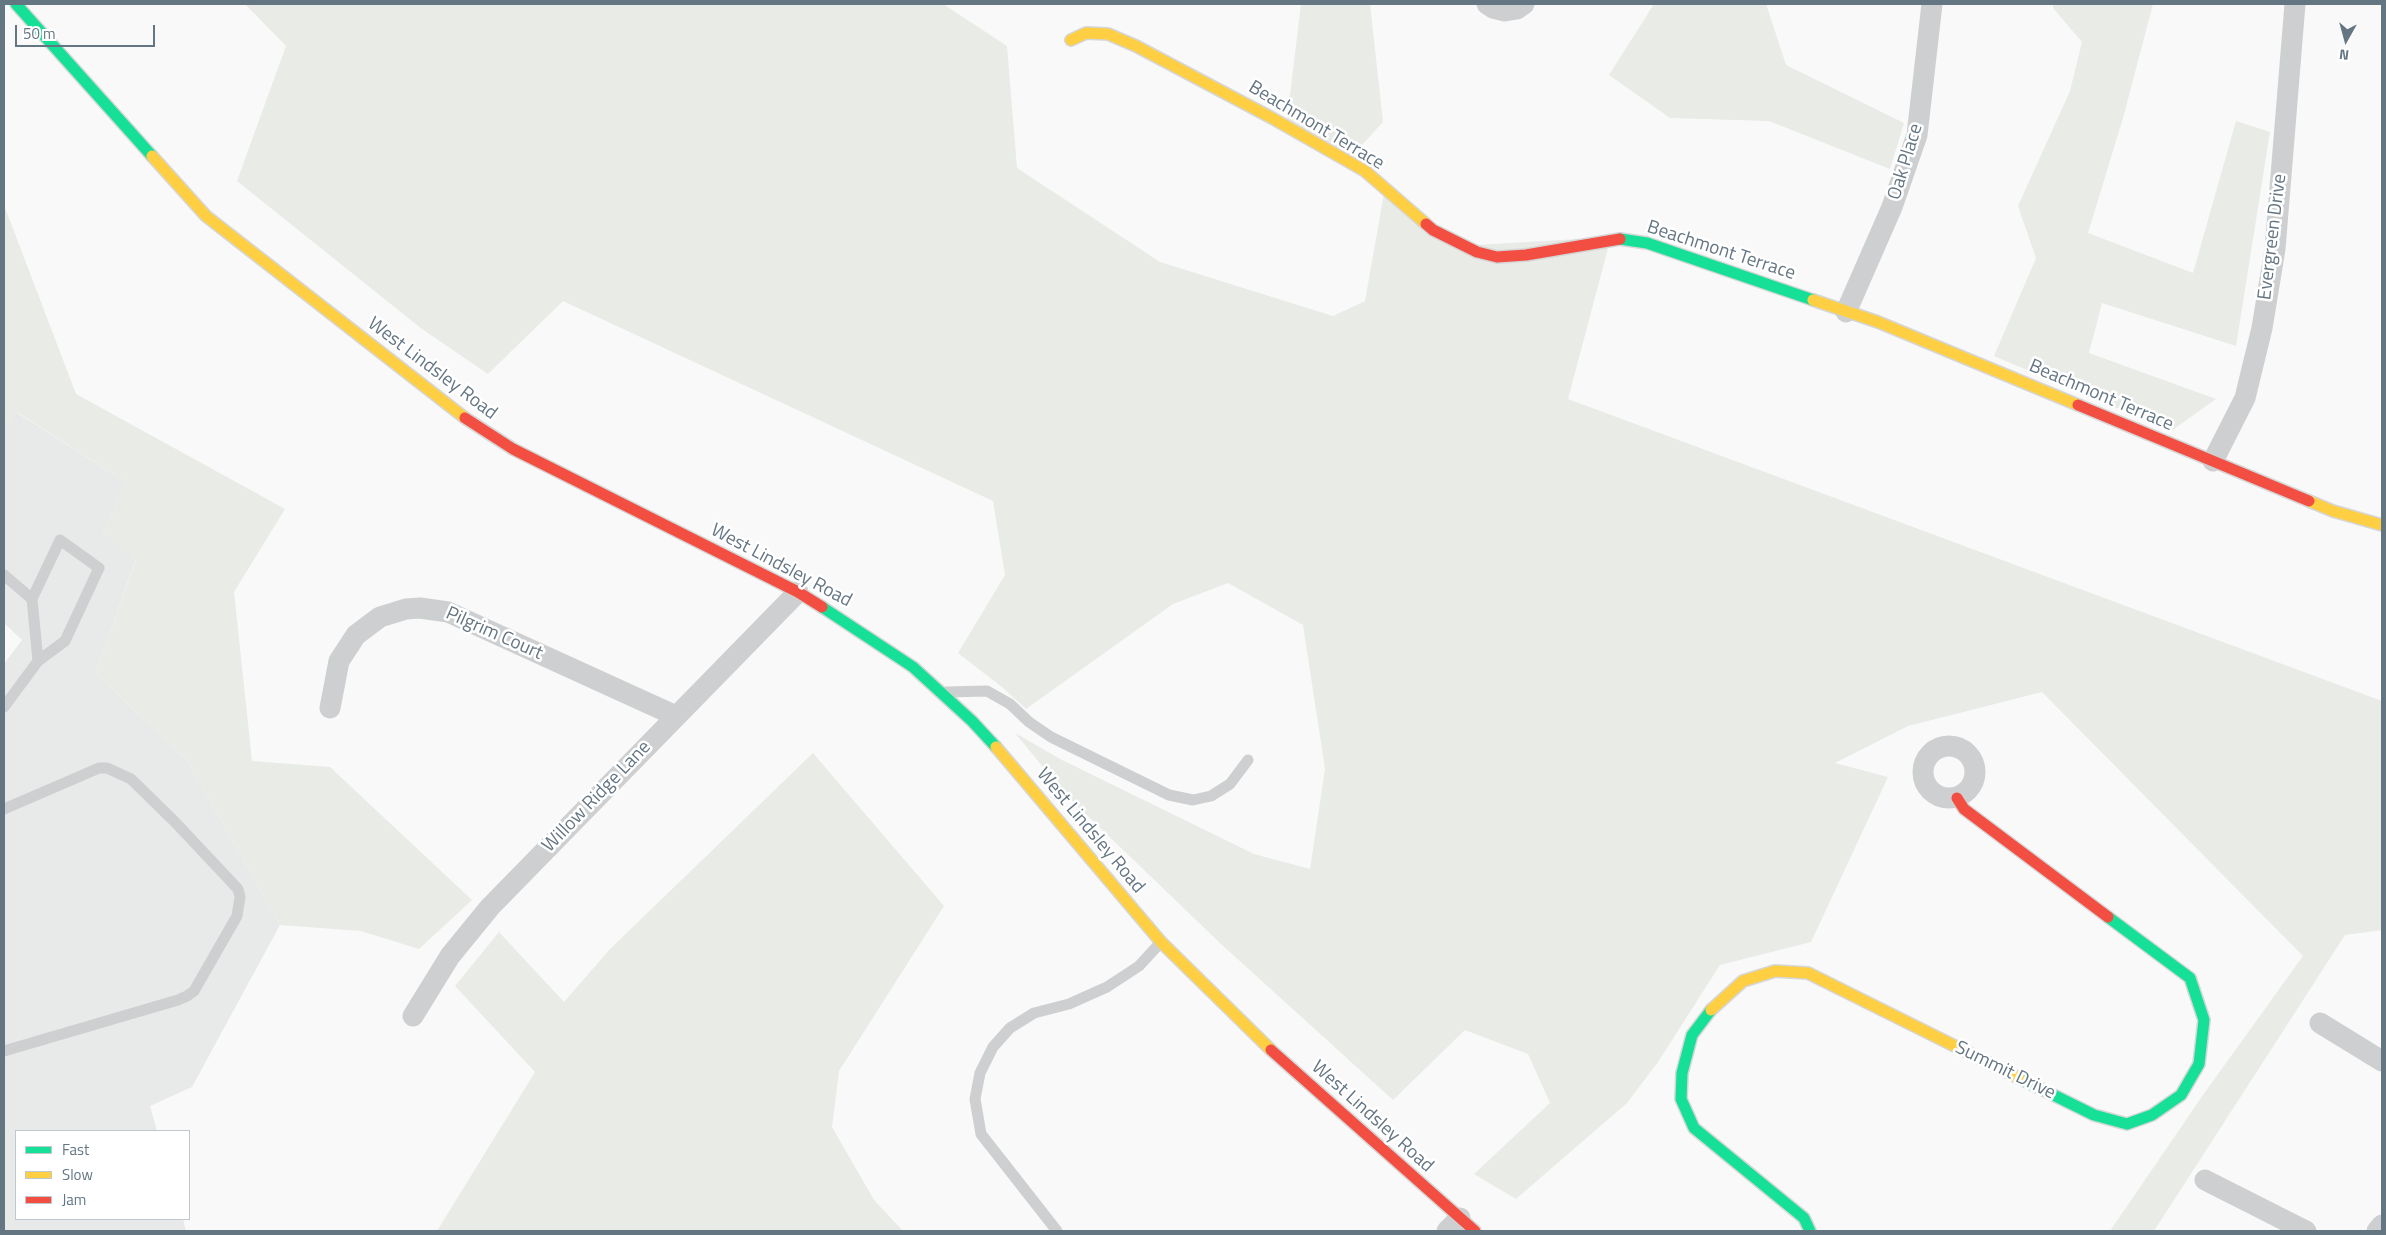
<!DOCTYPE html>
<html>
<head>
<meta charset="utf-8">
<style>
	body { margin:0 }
	#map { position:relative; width:2386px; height:1235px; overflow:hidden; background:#f9f9f9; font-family:"Titillium Web",sans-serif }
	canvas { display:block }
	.frame { position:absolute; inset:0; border:5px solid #657683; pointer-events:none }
	.legend { position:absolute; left:15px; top:1130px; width:175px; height:90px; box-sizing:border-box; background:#fff; border:1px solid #c1c8cd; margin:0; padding:6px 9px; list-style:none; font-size:15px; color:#657683 }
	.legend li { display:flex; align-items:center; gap:10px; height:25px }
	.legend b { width:25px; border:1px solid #c1c8cd }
	.north { position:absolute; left:2321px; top:15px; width:50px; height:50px; -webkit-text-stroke:4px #fff; paint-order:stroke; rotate:187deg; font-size:14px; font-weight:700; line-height:20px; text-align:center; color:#657683 }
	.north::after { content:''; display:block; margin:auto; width:18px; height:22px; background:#657683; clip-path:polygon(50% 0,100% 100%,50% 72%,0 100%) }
	.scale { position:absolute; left:15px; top:25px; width:140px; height:22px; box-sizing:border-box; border:2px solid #657683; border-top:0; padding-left:6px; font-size:15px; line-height:18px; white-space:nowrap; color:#657683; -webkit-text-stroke:4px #fff; paint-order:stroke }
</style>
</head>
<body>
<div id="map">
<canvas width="2386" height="1235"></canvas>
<div class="frame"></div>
<ul class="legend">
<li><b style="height:6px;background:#16e098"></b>Fast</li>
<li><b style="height:6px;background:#ffcf43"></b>Slow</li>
<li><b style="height:6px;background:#f24e42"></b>Jam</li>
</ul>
<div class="north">N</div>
<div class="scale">50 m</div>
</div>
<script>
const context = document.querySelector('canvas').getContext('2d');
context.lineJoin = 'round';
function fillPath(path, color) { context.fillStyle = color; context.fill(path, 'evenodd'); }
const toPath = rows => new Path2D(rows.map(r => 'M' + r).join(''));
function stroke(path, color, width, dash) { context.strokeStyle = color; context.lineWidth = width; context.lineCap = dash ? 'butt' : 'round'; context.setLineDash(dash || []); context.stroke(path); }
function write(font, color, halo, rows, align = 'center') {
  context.font = font + ' "Titillium Web",sans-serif'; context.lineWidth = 5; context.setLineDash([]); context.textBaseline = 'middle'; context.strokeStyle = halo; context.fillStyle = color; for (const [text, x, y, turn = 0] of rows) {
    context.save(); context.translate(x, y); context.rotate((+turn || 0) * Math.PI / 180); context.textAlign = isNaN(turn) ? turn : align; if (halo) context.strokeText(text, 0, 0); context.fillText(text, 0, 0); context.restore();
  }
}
fillPath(toPath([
	[16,412,127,483,103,532,136,558,96,673,189,763,280,925,192,1087,150,1106,157,1131,16,1131,16,1219,183,1219,186,1231,4,1231,4,664,22,640,4,623,4,428]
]), '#e8e9e9');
fillPath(toPath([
	[245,4,943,4,1007,46,1017,168,1160,262,1333,316,1365,301,1385,188,1460,246,1611,237,1568,399,2382,701,2382,930,2345,935,2154,1231,2110,1231,2203,1095,2303,956,2042,692,1908,726,1835,763,1888,777,1811,942,1720,965,1658,1062,1627,1103,1516,1199,1474,1174,1550,1103,1528,1054,1465,1030,1393,1100,1221,944,1066,795,1015,733,1062,760,1254,854,1310,869,1325,769,1303,625,1228,583,1173,604,1026,709,1002,687,958,653,1005,575,993,501,563,301,488,374,422,329,237,181,286,46],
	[1301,4,1370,4,1383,122,1351,157,1287,120],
	[1654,4,1766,4,1786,65,1904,123,1890,169,1769,121,1670,118,1609,75],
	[2053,4,2153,4,2123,118,2088,233,2193,273,2236,121,2270,132,2236,346,2102,303,2089,353,2216,399,2171,431,1994,356,2036,258,2018,206,2070,91,2082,42,2053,8],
	[4,205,76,394,285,509,234,592,252,761,330,767,472,900,419,949,361,931,280,925,189,763,96,673,136,559,103,532,127,483,17,412,4,428],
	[813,753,944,906,839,1071,832,1127,874,1200,903,1231,437,1231,535,1072,455,986,499,932,564,1002,610,949]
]), '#e8ebe6');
const fast = toPath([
	[16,4,152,156],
	[1620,239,1647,243,1813,300],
	[822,607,913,667,972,721,996,747],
	[1711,1010,1692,1035,1682,1073,1681,1099,1694,1128,1804,1218,1810,1231],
	[2019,1078,2094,1115,2127,1124,2152,1115,2181,1095,2199,1064,2204,1020,2190,978,2108,917]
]);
const slow = toPath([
	[1071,40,1086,33,1108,34,1136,46,1272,118,1365,171,1426,224],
	[152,156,206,216,465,418],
	[1813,300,1878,322,2078,405],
	[2309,501,2333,511,2382,525],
	[996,747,1161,942,1271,1050],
	[1711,1010,1743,981,1775,971,1808,973,2019,1078]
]);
const jam = toPath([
	[1426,224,1433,230,1477,252,1497,257,1526,255,1620,239],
	[2078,405,2309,501],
	[465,418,513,449,798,592,822,607],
	[1957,798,1964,809,2108,917],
	[1271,1050,1475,1231]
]);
stroke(fast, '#d5d6d7', 14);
stroke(slow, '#d5d6d7', 14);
stroke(jam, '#d5d6d7', 14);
stroke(toPath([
	[4,575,32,599,38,661,4,707],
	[32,599,60,540,99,568,65,641,38,661],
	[946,692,987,691,1010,704,1029,722,1051,737,1169,795,1193,800,1211,796,1230,784,1248,760],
	[4,809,99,768,107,768,131,779,175,822,238,889,240,897,237,916,194,991,187,996,178,1000,4,1051],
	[1057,1231,981,1134,975,1099,980,1073,993,1047,1010,1028,1034,1013,1069,1004,1107,987,1139,966,1161,942]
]), '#cecfd0', 11);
stroke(toPath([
	[1487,4,1493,8,1505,11,1517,9,1524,4],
	[1846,312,1892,207,1917,135,1932,4],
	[2213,461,2245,398,2262,328,2275,249,2295,4],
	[330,708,339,661,356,635,380,617,406,609,420,608,448,612,676,716],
	'1923 772a26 26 0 1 1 52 0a26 26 0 1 1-52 0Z',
	[413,1016,450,956,490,907,798,592],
	[2320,1023,2382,1061],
	[2205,1180,2306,1231],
	[1447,1231,1460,1218],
	[2377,1231,2382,1225]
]), '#cecfd0', 21);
stroke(fast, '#16e098', 11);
stroke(slow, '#ffcf43', 11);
stroke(jam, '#f24e42', 11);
write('19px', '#657683', '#fff', [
	["Beachmont Terrace",1316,126,31],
	["Oak Place",1906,162,-73],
	["Evergreen Drive",2273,237,-83],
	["Beachmont Terrace",1721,251,18],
	["West Lindsley Road",432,369,37],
	["Beachmont Terrace",2101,396,23],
	["West Lindsley Road",781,566,28],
	["Pilgrim Court",494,634,24],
	["Willow Ridge Lane",597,797,-46],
	["West Lindsley Road",1090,831,50],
	["Summit Drive",2005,1071,26],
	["West Lindsley Road",1372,1117,42]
]);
</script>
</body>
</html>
